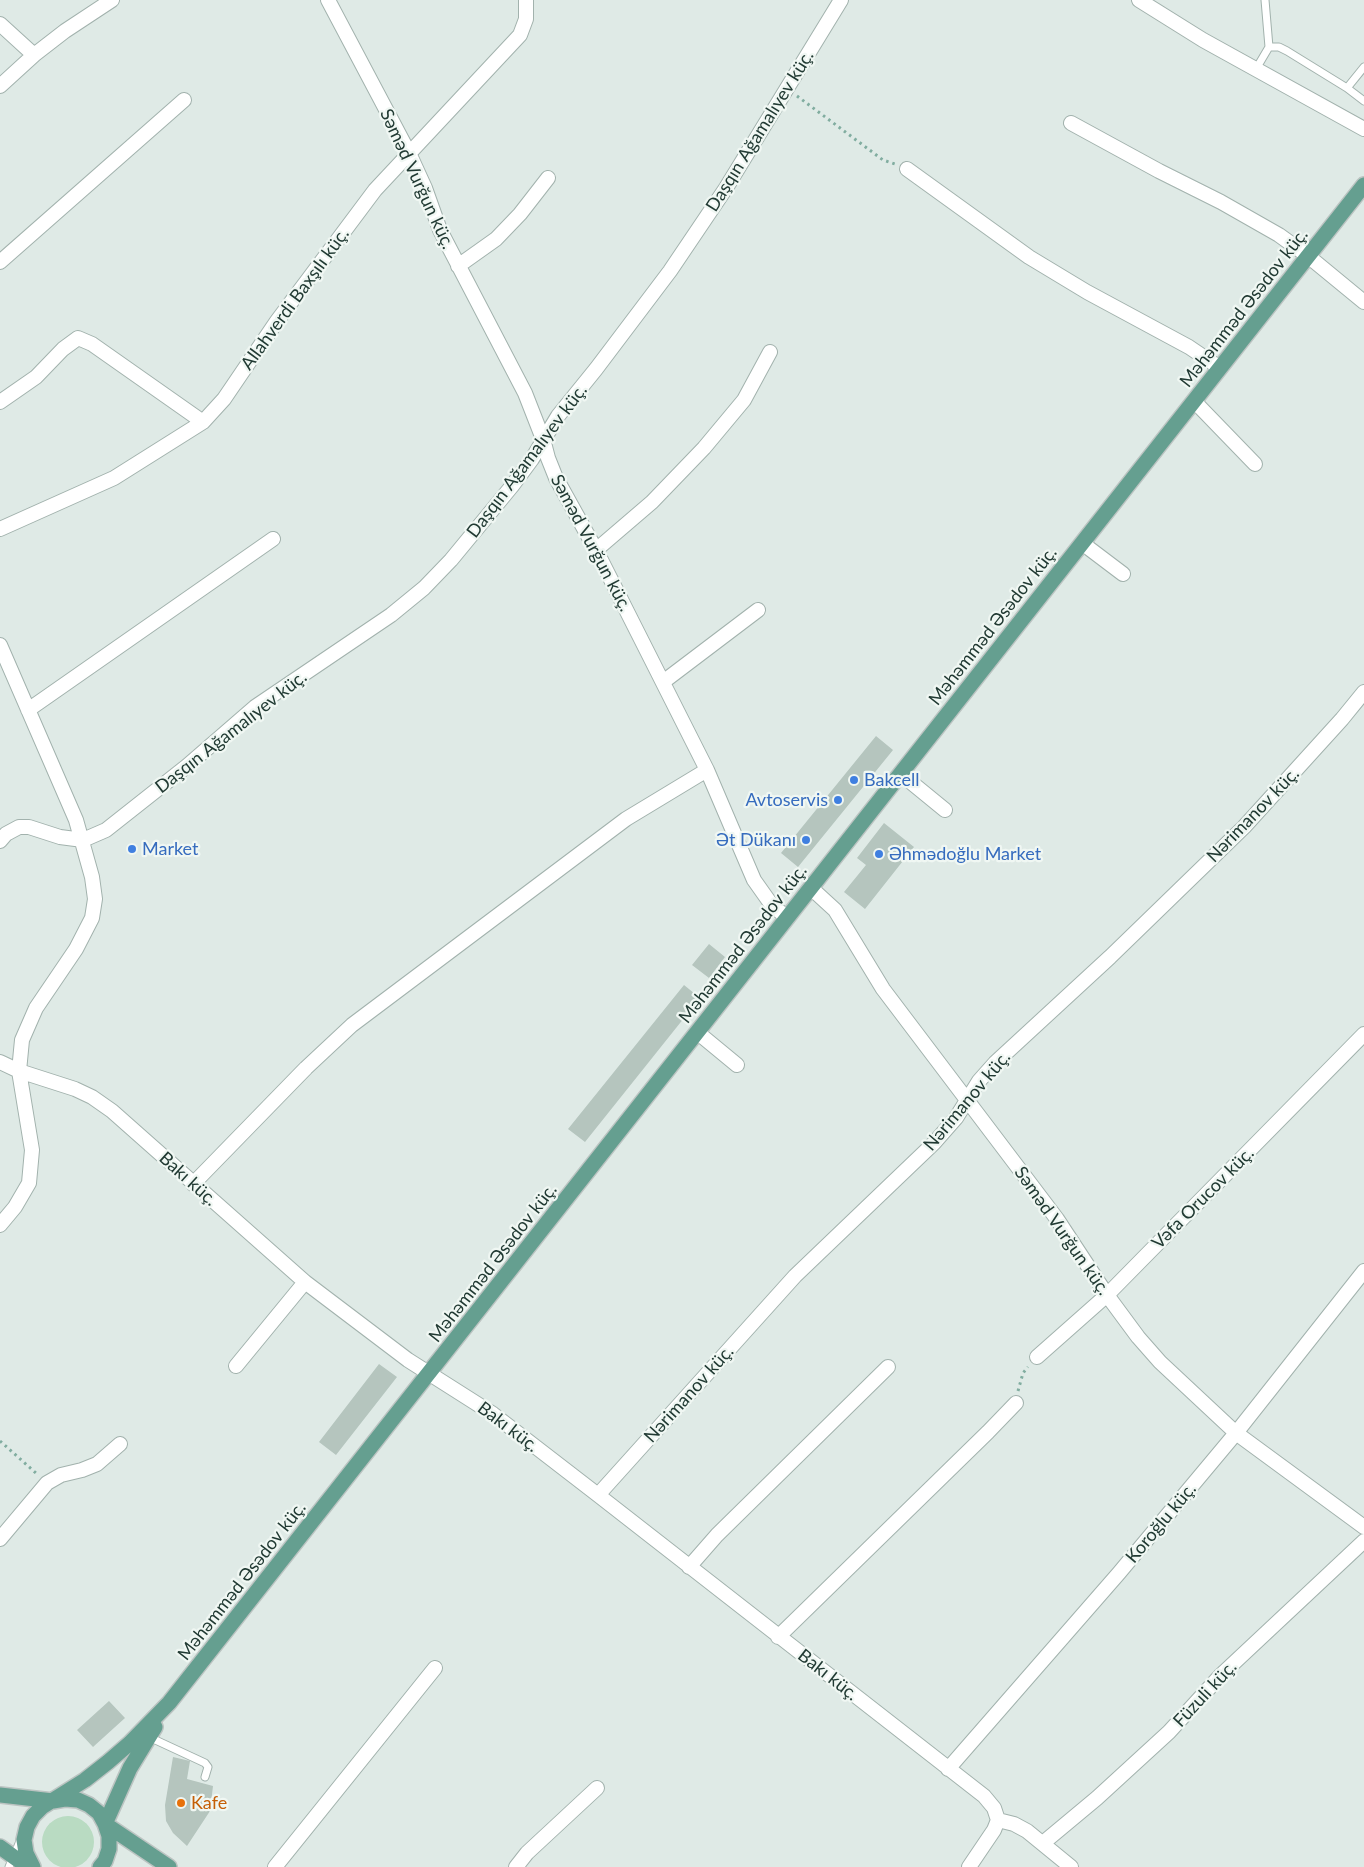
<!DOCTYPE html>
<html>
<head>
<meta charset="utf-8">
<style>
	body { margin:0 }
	canvas { display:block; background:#dfeae6 }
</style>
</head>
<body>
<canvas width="1364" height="1867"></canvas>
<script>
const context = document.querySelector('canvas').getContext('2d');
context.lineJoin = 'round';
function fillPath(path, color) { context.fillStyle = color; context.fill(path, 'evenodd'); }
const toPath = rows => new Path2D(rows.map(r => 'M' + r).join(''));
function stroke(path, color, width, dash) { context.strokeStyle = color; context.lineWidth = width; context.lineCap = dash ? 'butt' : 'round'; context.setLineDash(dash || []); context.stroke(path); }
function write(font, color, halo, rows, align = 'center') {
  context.font = font + ' Lato,sans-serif'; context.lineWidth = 4.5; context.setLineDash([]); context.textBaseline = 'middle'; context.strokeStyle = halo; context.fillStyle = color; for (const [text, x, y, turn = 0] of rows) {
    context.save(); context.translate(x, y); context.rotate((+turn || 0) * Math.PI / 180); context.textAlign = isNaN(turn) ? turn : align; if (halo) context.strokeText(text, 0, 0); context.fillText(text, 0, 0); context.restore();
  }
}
fillPath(toPath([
	'42 1842a26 26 0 1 1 52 0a26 26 0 1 1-52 0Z'
]), '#b9dbc2');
fillPath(toPath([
	[876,736,893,750,798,867,781,853],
	[884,823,914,847,865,909,844,892,866,865,857,858],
	[709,944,725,957,709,978,692,965],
	[684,985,700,998,585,1142,568,1129],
	[379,1364,397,1377,336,1455,319,1442],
	[109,1701,125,1718,93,1747,77,1730],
	[173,1757,190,1761,187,1779,213,1786,210,1811,187,1846,173,1833,166,1821,165,1805]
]), '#b5c5be');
const lane = toPath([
	[1265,0,1269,47],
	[1256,69,1269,47,1279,47,1287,51,1347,88,1364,101],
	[1347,88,1364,67],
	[149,1737,205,1763,208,1767,205,1777],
	[9,1867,21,1839]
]);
const street = toPath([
	[328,0,409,153,425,188,440,230,525,393,543,439,548,458,556,478,596,550,707,770,754,880,771,904,787,918],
	[1139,0,1203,40,1364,129],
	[0,24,34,55],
	[0,86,34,55,65,31,112,0],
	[1071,123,1159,171,1221,202,1279,235,1308,256,1364,302],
	[907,169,1029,257,1087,292,1189,347,1220,368],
	[0,262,184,100],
	[458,266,496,239,520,214,548,178],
	[1194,401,1255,464],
	[0,402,36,377,63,349,78,338,92,344,203,422],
	[0,529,114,478,203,422,224,399,277,321,375,190,520,35,526,19,526,0],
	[1082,543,1123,574],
	[596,550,652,502,704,448,744,400,770,352],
	[0,645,76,820,92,877,95,899,92,918,76,949,36,1008,22,1040,19,1071,32,1150,29,1183,15,1207,0,1225],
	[663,682,758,610],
	[28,710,273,539],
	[901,774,945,810],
	[0,841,6,834,19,827,29,827,60,837,83,840,106,830,187,766,255,707,391,615,424,588,451,560,512,486,532,459,558,416,596,369,670,271,726,188,841,0],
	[811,888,835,910,883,989,1057,1219,1107,1295,1138,1337,1160,1362,1236,1433,1364,1527],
	[697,1032,737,1065],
	[0,1062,19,1071,75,1089,92,1097,112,1111,305,1282,408,1360,493,1414,598,1495,984,1796,994,1808,998,1820],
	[193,1184,306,1068,352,1025,626,819,707,770],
	[1037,1357,1107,1295,1364,1034],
	[236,1366,305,1282],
	[598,1495,795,1276,934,1143,956,1118,979,1081,995,1063,1110,957,1244,827,1342,719,1364,692],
	[0,1539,47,1483,61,1475,82,1470,97,1464,120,1444],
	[689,1567,717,1535,888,1367],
	[778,1637,988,1432,1016,1403],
	[948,1769,1119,1573,1236,1433,1364,1271],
	[998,1820,1014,1824,1027,1831,1071,1867],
	[1043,1843,1097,1798,1169,1732,1221,1675,1364,1541],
	[275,1867,435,1668],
	[516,1867,527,1853,597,1788],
	[969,1867,994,1830,998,1820]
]);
const primary = toPath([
	[155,1727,130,1768,105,1824,169,1867],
	[0,1795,53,1801,65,1799,78,1800,89,1805,99,1813,105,1824,109,1836,109,1849,105,1861,100,1867],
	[0,1847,28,1867],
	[33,1867,26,1853,24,1840,27,1827,33,1816,42,1807,85,1780,108,1762,130,1743,169,1703,1364,185]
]);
stroke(lane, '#a2b2ad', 9);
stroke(street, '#a2b2ad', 16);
stroke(primary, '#bcc4c2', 18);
stroke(toPath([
	[797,96,883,160,895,164],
	[1018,1391,1023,1373,1028,1367],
	[0,1441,37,1474]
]), '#81ada0', 3, [2.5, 4]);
stroke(lane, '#fff', 7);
stroke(street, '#fff', 14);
stroke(primary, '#659f90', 15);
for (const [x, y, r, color] of [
	[854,780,5,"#3f7fe0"],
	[838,800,5,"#3f7fe0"],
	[806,840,5,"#3f7fe0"],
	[132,849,5,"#3f7fe0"],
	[879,854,5,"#3f7fe0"],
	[181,1803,5,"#e8710a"]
]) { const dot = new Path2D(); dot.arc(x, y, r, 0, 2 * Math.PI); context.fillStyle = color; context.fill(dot); stroke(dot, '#f0f7f3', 2); }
write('18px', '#213a33', '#f0f7f3', [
	["Daşqın Ağamalıyev küç.",760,131,-58],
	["Səməd Vurğun küç.",417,179,65],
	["Allahverdi Baxşılı küç.",295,299,-54],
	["Məhəmməd Əsədov küç.",1244,308,-52],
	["Daşqın Ağamalıyev küç.",527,461,-53],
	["Səməd Vurğun küç.",591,543,62],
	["Məhəmməd Əsədov küç.",993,626,-52],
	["Daşqın Ağamalıyev küç.",231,732,-38],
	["Nərimanov küç.",1253,815,-46],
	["Məhəmməd Əsədov küç.",743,944,-52],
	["Nərimanov küç.",967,1101,-50],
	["Bakı küç.",188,1179,42],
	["Vəfa Orucov küç.",1203,1198,-45],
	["Səməd Vurğun küç.",1062,1231,55],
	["Məhəmməd Əsədov küç.",493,1263,-52],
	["Nərimanov küç.",689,1394,-48],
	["Bakı küç.",508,1427,37],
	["Koroğlu küç.",1161,1523,-50],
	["Məhəmməd Əsədov küç.",242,1581,-52],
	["Bakı küç.",828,1675,38],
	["Füzuli küç.",1205,1694,-47]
]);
write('18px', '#366cbe', '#f0f7f3', [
	["Bakcell",864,780],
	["Avtoservis",828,800,"right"],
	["Ət Dükanı",796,840,"right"],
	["Market",142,849],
	["Əhmədoğlu Market",889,854]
], 'left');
write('18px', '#c56008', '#f0f7f3', [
	["Kafe",191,1803]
], 'left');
</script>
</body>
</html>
